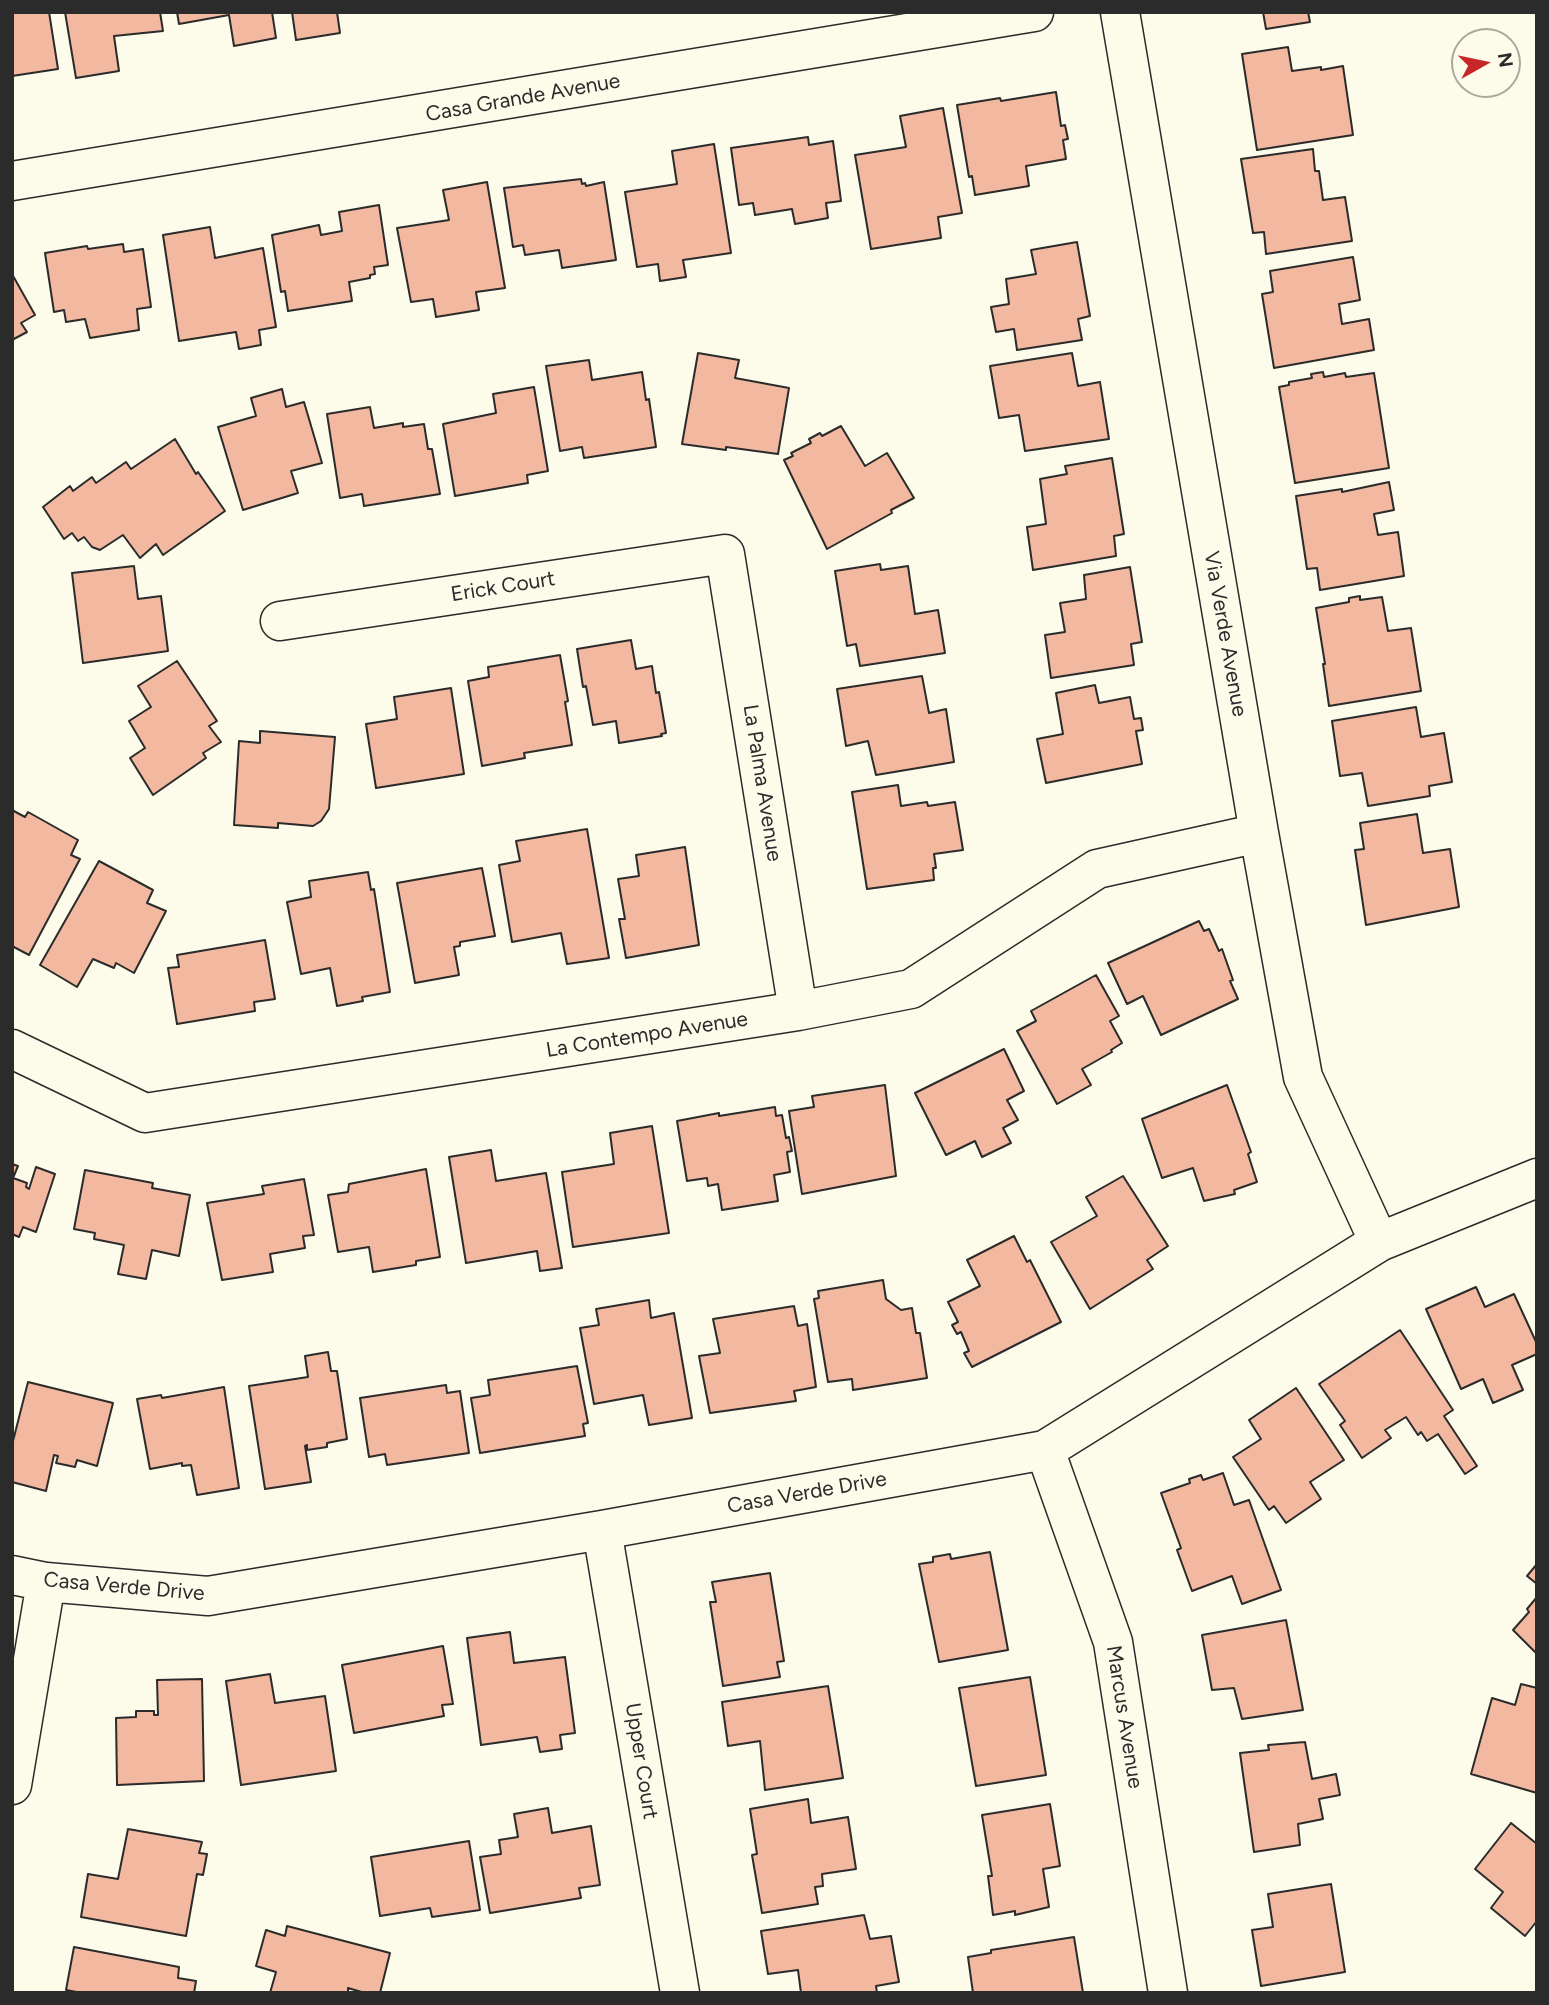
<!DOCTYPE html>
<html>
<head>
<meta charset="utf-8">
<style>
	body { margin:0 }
	#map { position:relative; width:1549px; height:2005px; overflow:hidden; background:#fdfbea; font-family:Figtree,sans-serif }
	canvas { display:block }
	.frame { position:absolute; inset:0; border:14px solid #2b2b2b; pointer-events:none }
	.north { position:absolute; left:1451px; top:28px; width:70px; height:70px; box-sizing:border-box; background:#fdfbea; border:2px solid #a9a89e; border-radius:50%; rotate:81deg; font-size:19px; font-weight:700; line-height:28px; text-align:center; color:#2b2b2b }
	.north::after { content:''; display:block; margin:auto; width:24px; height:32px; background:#c62828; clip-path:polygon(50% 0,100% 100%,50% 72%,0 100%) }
</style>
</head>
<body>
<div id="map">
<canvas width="1549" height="2005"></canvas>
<div class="frame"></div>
<div class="north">N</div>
</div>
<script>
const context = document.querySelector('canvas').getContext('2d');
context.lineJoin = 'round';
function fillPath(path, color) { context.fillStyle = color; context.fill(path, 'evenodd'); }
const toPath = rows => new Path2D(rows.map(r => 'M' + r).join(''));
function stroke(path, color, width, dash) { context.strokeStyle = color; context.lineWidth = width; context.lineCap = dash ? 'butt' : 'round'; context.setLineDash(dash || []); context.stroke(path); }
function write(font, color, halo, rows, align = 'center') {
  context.font = font + ' Figtree,sans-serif'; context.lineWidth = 5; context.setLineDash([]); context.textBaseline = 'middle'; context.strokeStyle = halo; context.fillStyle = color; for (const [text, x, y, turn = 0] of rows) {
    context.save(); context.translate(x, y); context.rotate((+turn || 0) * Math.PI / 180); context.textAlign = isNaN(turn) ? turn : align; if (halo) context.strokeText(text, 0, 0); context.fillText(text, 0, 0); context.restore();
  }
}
const building = toPath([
	[12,12,49,12,58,69,12,76,12,12],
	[65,12,160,12,163,31,114,36,119,71,76,78,65,12],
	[177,12,272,12,276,38,234,46,229,15,179,24,177,12],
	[292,12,337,12,340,33,296,40,292,12],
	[1263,12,1308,12,1310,22,1266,29,1263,12],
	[1288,47,1292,71,1321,67,1321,70,1343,66,1353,135,1257,150,1242,54,1288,47],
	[1056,92,1061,126,1065,125,1068,139,1063,140,1066,159,1026,166,1029,186,975,195,972,176,969,177,957,105,1000,98,1001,101,1056,92],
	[943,108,962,213,938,217,941,238,871,249,855,155,906,147,900,116,943,108],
	[808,137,809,145,833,141,841,201,826,203,828,218,795,224,792,209,755,215,753,203,739,205,731,148,808,137],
	[714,144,731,253,683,260,686,277,660,281,658,264,637,267,625,192,677,184,672,151,714,144],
	[1313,149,1315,171,1319,171,1323,200,1345,197,1352,241,1266,254,1264,232,1253,233,1241,159,1313,149],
	[581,179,582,184,585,183,586,186,604,182,616,260,562,268,559,250,525,255,523,245,513,247,504,188,581,179],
	[487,182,505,288,476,292,479,310,436,317,433,299,411,302,397,228,449,220,443,190,487,182],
	[379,205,388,265,374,267,375,274,370,275,370,278,349,282,352,301,288,311,285,291,281,292,272,235,319,225,321,235,342,231,339,212,379,205],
	[210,227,215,258,263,248,276,327,259,330,261,345,239,349,236,332,179,341,163,235,210,227],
	[1077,242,1090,316,1078,319,1082,340,1017,350,1014,329,996,332,991,307,1009,304,1006,279,1036,274,1031,250,1077,242],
	[123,244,124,252,143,249,151,307,137,309,139,330,90,338,85,319,66,322,64,310,54,312,45,253,87,246,88,249,123,244],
	[1353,257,1360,300,1339,304,1342,324,1369,319,1374,350,1274,368,1262,294,1273,292,1270,271,1353,257],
	[12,274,35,315,21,323,27,332,12,340,12,274],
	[698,353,739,360,735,378,789,388,778,454,726,447,726,450,682,444,698,353],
	[1072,353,1078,386,1100,382,1109,439,1025,451,1019,415,999,418,990,366,1072,353],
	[589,360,592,380,642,372,646,400,649,399,656,447,584,458,582,447,560,451,546,366,589,360],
	[1323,372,1324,377,1345,373,1346,377,1374,373,1389,468,1295,483,1279,387,1289,385,1289,382,1312,378,1311,374,1323,372],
	[534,387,548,471,527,475,528,483,455,496,443,424,496,413,493,394,534,387],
	[282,389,286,407,304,402,322,463,291,471,298,493,243,510,218,427,256,416,251,398,282,389],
	[370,407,374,428,403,423,403,427,424,424,428,449,432,449,440,494,364,506,362,494,340,498,327,414,370,407],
	[841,426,865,466,887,453,914,498,891,510,892,513,827,549,784,460,793,456,791,453,811,443,809,439,820,433,822,436,841,426],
	[175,439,196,474,198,472,225,511,163,555,156,544,140,558,123,535,100,550,92,547,84,537,78,541,72,533,64,539,43,507,70,486,73,491,92,477,96,483,126,462,131,469,175,439],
	[1112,458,1124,534,1114,536,1116,556,1033,570,1027,527,1046,524,1040,479,1067,474,1065,466,1112,458],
	[1389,482,1394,510,1374,514,1378,535,1398,532,1404,576,1320,590,1317,568,1307,569,1296,496,1342,489,1342,492,1389,482],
	[880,564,881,570,908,566,915,614,938,610,945,653,860,666,856,644,847,646,835,571,880,564],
	[134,566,138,599,161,596,168,651,83,663,72,573,134,566],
	[1130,567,1142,642,1131,644,1134,665,1051,678,1045,635,1065,632,1060,603,1086,599,1084,575,1130,567],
	[1360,596,1360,600,1382,597,1388,631,1411,628,1421,691,1329,706,1323,664,1325,664,1316,608,1349,602,1349,598,1360,596],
	[631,640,636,669,652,666,656,693,659,692,666,733,661,734,662,736,619,743,616,721,593,725,586,686,583,687,577,649,631,640],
	[560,655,568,701,565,702,572,745,524,753,525,758,482,766,468,681,489,677,488,667,560,655],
	[177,661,217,721,209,726,221,742,203,753,206,758,153,795,130,758,145,748,129,721,151,707,138,686,177,661],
	[922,676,929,713,946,709,954,762,876,775,868,741,846,746,837,689,922,676],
	[1095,685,1099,703,1130,697,1134,719,1141,718,1143,730,1136,731,1142,764,1046,783,1037,739,1063,734,1056,693,1095,685],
	[451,688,464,774,376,788,366,724,397,719,394,697,451,688],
	[1416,707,1421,737,1444,733,1452,782,1429,786,1430,796,1368,806,1362,773,1340,776,1332,721,1416,707],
	[260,731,335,737,329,809,321,821,313,826,278,823,278,828,234,825,239,741,260,743,260,731],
	[898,785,901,806,927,802,928,806,955,802,963,850,934,854,936,868,933,868,934,880,867,889,852,792,898,785],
	[12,810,25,817,28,812,78,840,71,855,80,859,29,955,12,946,12,810],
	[1417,814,1423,853,1450,849,1459,907,1366,925,1355,850,1364,849,1360,823,1417,814],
	[587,829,609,958,567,964,561,933,512,942,499,865,520,861,516,841,587,829],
	[685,847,699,945,626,958,619,919,625,919,618,879,639,876,636,855,685,847],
	[99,861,153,890,147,903,166,911,134,973,116,963,114,968,93,959,77,987,40,965,99,861],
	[482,868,495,936,460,942,460,946,454,947,459,975,415,983,397,883,482,868],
	[368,872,371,890,374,889,390,992,362,997,363,1001,337,1006,330,968,301,974,287,902,311,897,309,881,368,872],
	[1199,921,1204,931,1209,929,1219,951,1222,949,1233,980,1230,981,1238,999,1161,1035,1143,996,1127,1004,1108,963,1199,921],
	[265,940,275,999,254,1002,255,1011,177,1024,168,968,179,967,177,955,265,940],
	[1096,975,1119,1016,1110,1021,1122,1043,1111,1050,1112,1052,1082,1069,1091,1085,1057,1104,1017,1031,1036,1021,1031,1011,1096,975],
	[1004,1049,1024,1091,1007,1100,1018,1120,1003,1128,1011,1143,982,1157,975,1141,946,1155,915,1093,1004,1049],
	[885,1085,896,1176,802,1194,789,1111,814,1107,812,1096,885,1085],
	[1227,1085,1251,1152,1248,1154,1257,1182,1234,1190,1235,1194,1204,1201,1193,1168,1162,1178,1142,1119,1227,1085],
	[775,1107,776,1116,782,1115,786,1138,789,1137,792,1151,787,1152,790,1172,774,1175,778,1201,722,1210,718,1184,708,1186,707,1178,687,1181,677,1121,719,1113,719,1116,775,1107],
	[652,1126,669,1233,573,1247,562,1172,614,1164,610,1133,652,1126],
	[491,1150,496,1181,546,1173,562,1268,540,1271,537,1251,466,1263,449,1157,491,1150],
	[12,1164,18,1166,13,1178,27,1183,26,1187,29,1189,36,1167,55,1174,36,1232,23,1227,19,1237,12,1234,12,1164],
	[426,1169,440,1257,416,1261,416,1265,373,1272,369,1247,338,1252,328,1195,348,1192,349,1184,426,1169],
	[85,1170,153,1183,152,1188,190,1195,179,1256,152,1250,146,1279,118,1274,124,1245,94,1239,95,1233,74,1229,85,1170],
	[1123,1176,1168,1246,1147,1260,1153,1269,1090,1309,1051,1242,1097,1216,1086,1197,1123,1176],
	[304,1179,314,1235,303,1236,305,1248,270,1254,273,1272,222,1280,207,1203,264,1194,262,1186,304,1179],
	[1014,1236,1027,1262,1030,1260,1061,1322,972,1367,964,1353,969,1351,961,1332,957,1334,952,1325,958,1322,948,1302,980,1286,967,1260,1014,1236],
	[883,1280,886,1299,901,1310,912,1308,916,1333,920,1333,927,1378,853,1390,852,1379,828,1382,814,1299,819,1298,818,1291,883,1280],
	[1476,1287,1485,1307,1514,1294,1537,1344,1537,1354,1512,1365,1523,1390,1493,1403,1483,1379,1461,1389,1426,1309,1476,1287],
	[649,1300,651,1318,674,1313,692,1418,649,1425,643,1395,594,1404,580,1328,599,1325,596,1309,649,1300],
	[794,1306,798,1326,807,1324,816,1387,794,1391,796,1401,710,1413,699,1356,720,1353,713,1319,794,1306],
	[1400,1330,1453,1410,1444,1416,1477,1466,1465,1474,1438,1434,1427,1441,1421,1432,1418,1435,1406,1417,1385,1430,1391,1438,1362,1458,1340,1425,1345,1421,1319,1384,1400,1330],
	[328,1352,331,1371,337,1371,347,1439,327,1443,327,1447,307,1450,307,1445,305,1446,311,1482,265,1489,249,1386,308,1377,305,1356,328,1352],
	[577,1366,588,1423,583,1424,585,1436,480,1453,471,1398,490,1395,488,1380,577,1366],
	[28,1382,113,1403,97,1466,77,1460,75,1467,56,1463,58,1456,54,1455,46,1491,12,1482,12,1445,28,1382],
	[446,1385,447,1393,460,1391,469,1453,387,1465,385,1454,369,1457,360,1398,446,1385],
	[224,1387,239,1488,197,1495,191,1465,182,1466,182,1463,150,1469,137,1399,161,1395,162,1398,224,1387],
	[1296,1388,1344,1460,1310,1482,1321,1499,1286,1523,1274,1506,1269,1510,1233,1457,1261,1439,1249,1420,1296,1388],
	[1223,1473,1234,1505,1249,1500,1281,1590,1242,1604,1232,1576,1192,1591,1177,1550,1181,1548,1161,1493,1190,1483,1189,1479,1201,1475,1203,1480,1223,1473],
	[990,1552,1008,1650,939,1662,919,1564,933,1562,933,1557,950,1554,951,1559,990,1552],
	[1537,1564,1537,1584,1527,1576,1537,1564],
	[770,1573,784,1661,777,1662,780,1677,723,1686,710,1602,716,1602,712,1582,770,1573],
	[1537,1597,1537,1654,1513,1630,1529,1612,1527,1609,1537,1597],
	[1286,1620,1303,1710,1242,1719,1234,1688,1212,1690,1202,1635,1286,1620],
	[510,1632,514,1663,565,1657,575,1733,560,1735,562,1749,540,1752,537,1737,481,1745,467,1638,510,1632],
	[443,1646,453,1704,442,1705,444,1716,354,1733,342,1665,443,1646],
	[270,1674,275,1703,325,1696,336,1771,241,1785,226,1681,270,1674],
	[1030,1677,1046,1775,976,1786,959,1688,1030,1677],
	[202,1679,204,1781,117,1785,116,1718,136,1717,136,1711,154,1711,154,1715,158,1715,157,1680,202,1679],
	[1521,1684,1537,1688,1537,1793,1471,1774,1492,1698,1515,1705,1521,1684],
	[828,1686,843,1778,765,1790,760,1741,728,1746,722,1702,828,1686],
	[1305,1742,1312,1779,1336,1774,1340,1795,1319,1799,1323,1819,1298,1824,1300,1845,1254,1852,1240,1753,1269,1750,1268,1745,1305,1742],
	[808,1799,811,1823,848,1817,856,1869,822,1874,823,1886,815,1887,818,1904,762,1913,752,1855,757,1854,750,1809,808,1799],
	[1050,1804,1060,1866,1043,1869,1049,1907,1015,1915,1015,1911,993,1915,988,1876,992,1876,982,1815,1050,1804],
	[548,1808,552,1833,591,1826,600,1885,579,1888,581,1898,490,1913,480,1857,501,1854,499,1840,518,1837,514,1814,548,1808],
	[1511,1823,1537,1844,1537,1921,1525,1936,1491,1908,1503,1892,1475,1869,1511,1823],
	[128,1829,202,1842,199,1853,207,1854,203,1875,197,1874,186,1936,81,1917,88,1874,118,1879,128,1829],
	[469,1841,480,1910,432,1917,430,1908,380,1916,371,1857,469,1841],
	[1331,1884,1345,1972,1261,1986,1252,1930,1273,1927,1268,1894,1331,1884],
	[864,1915,870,1939,891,1936,899,1982,876,1986,877,1993,801,1993,798,1970,768,1974,761,1931,864,1915],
	[287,1926,390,1953,380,1993,365,1993,348,1988,348,1993,270,1993,276,1972,256,1966,266,1930,285,1936,287,1926],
	[1074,1937,1083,1993,973,1993,968,1957,991,1953,991,1950,1074,1937],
	[74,1947,179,1967,178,1978,196,1981,194,1993,82,1993,66,1990,74,1947]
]);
fillPath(building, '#f2b8a0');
stroke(building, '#2b2b2b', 2);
const minor = toPath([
	[1120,12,1259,833,1303,1077,1379,1242],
	[12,181,1034,12],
	[280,621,725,554,798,1011],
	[12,1049,145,1113,798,1011,911,989,1097,869,1259,833],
	[1045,1450,1113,1642,1168,1993],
	[602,1530,680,1993],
	[12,1575,46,1582,208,1596,602,1530,1045,1450,1379,1242,1537,1178],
	[12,1785,46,1582]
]);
stroke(minor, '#2b2b2b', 41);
stroke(minor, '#fdfbea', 38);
write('21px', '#2b2b2b', '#fdfbea', [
	["Casa Grande Avenue",523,98,-10],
	["Erick Court",503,587,-9],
	["Via Verde Avenue",1225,634,80],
	["La Palma Avenue",762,783,81],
	["La Contempo Avenue",647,1035,-9],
	["Casa Verde Drive",807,1493,-10],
	["Casa Verde Drive",124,1587,5],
	["Marcus Avenue",1124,1717,81],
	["Upper Court",641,1761,81]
]);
</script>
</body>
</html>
